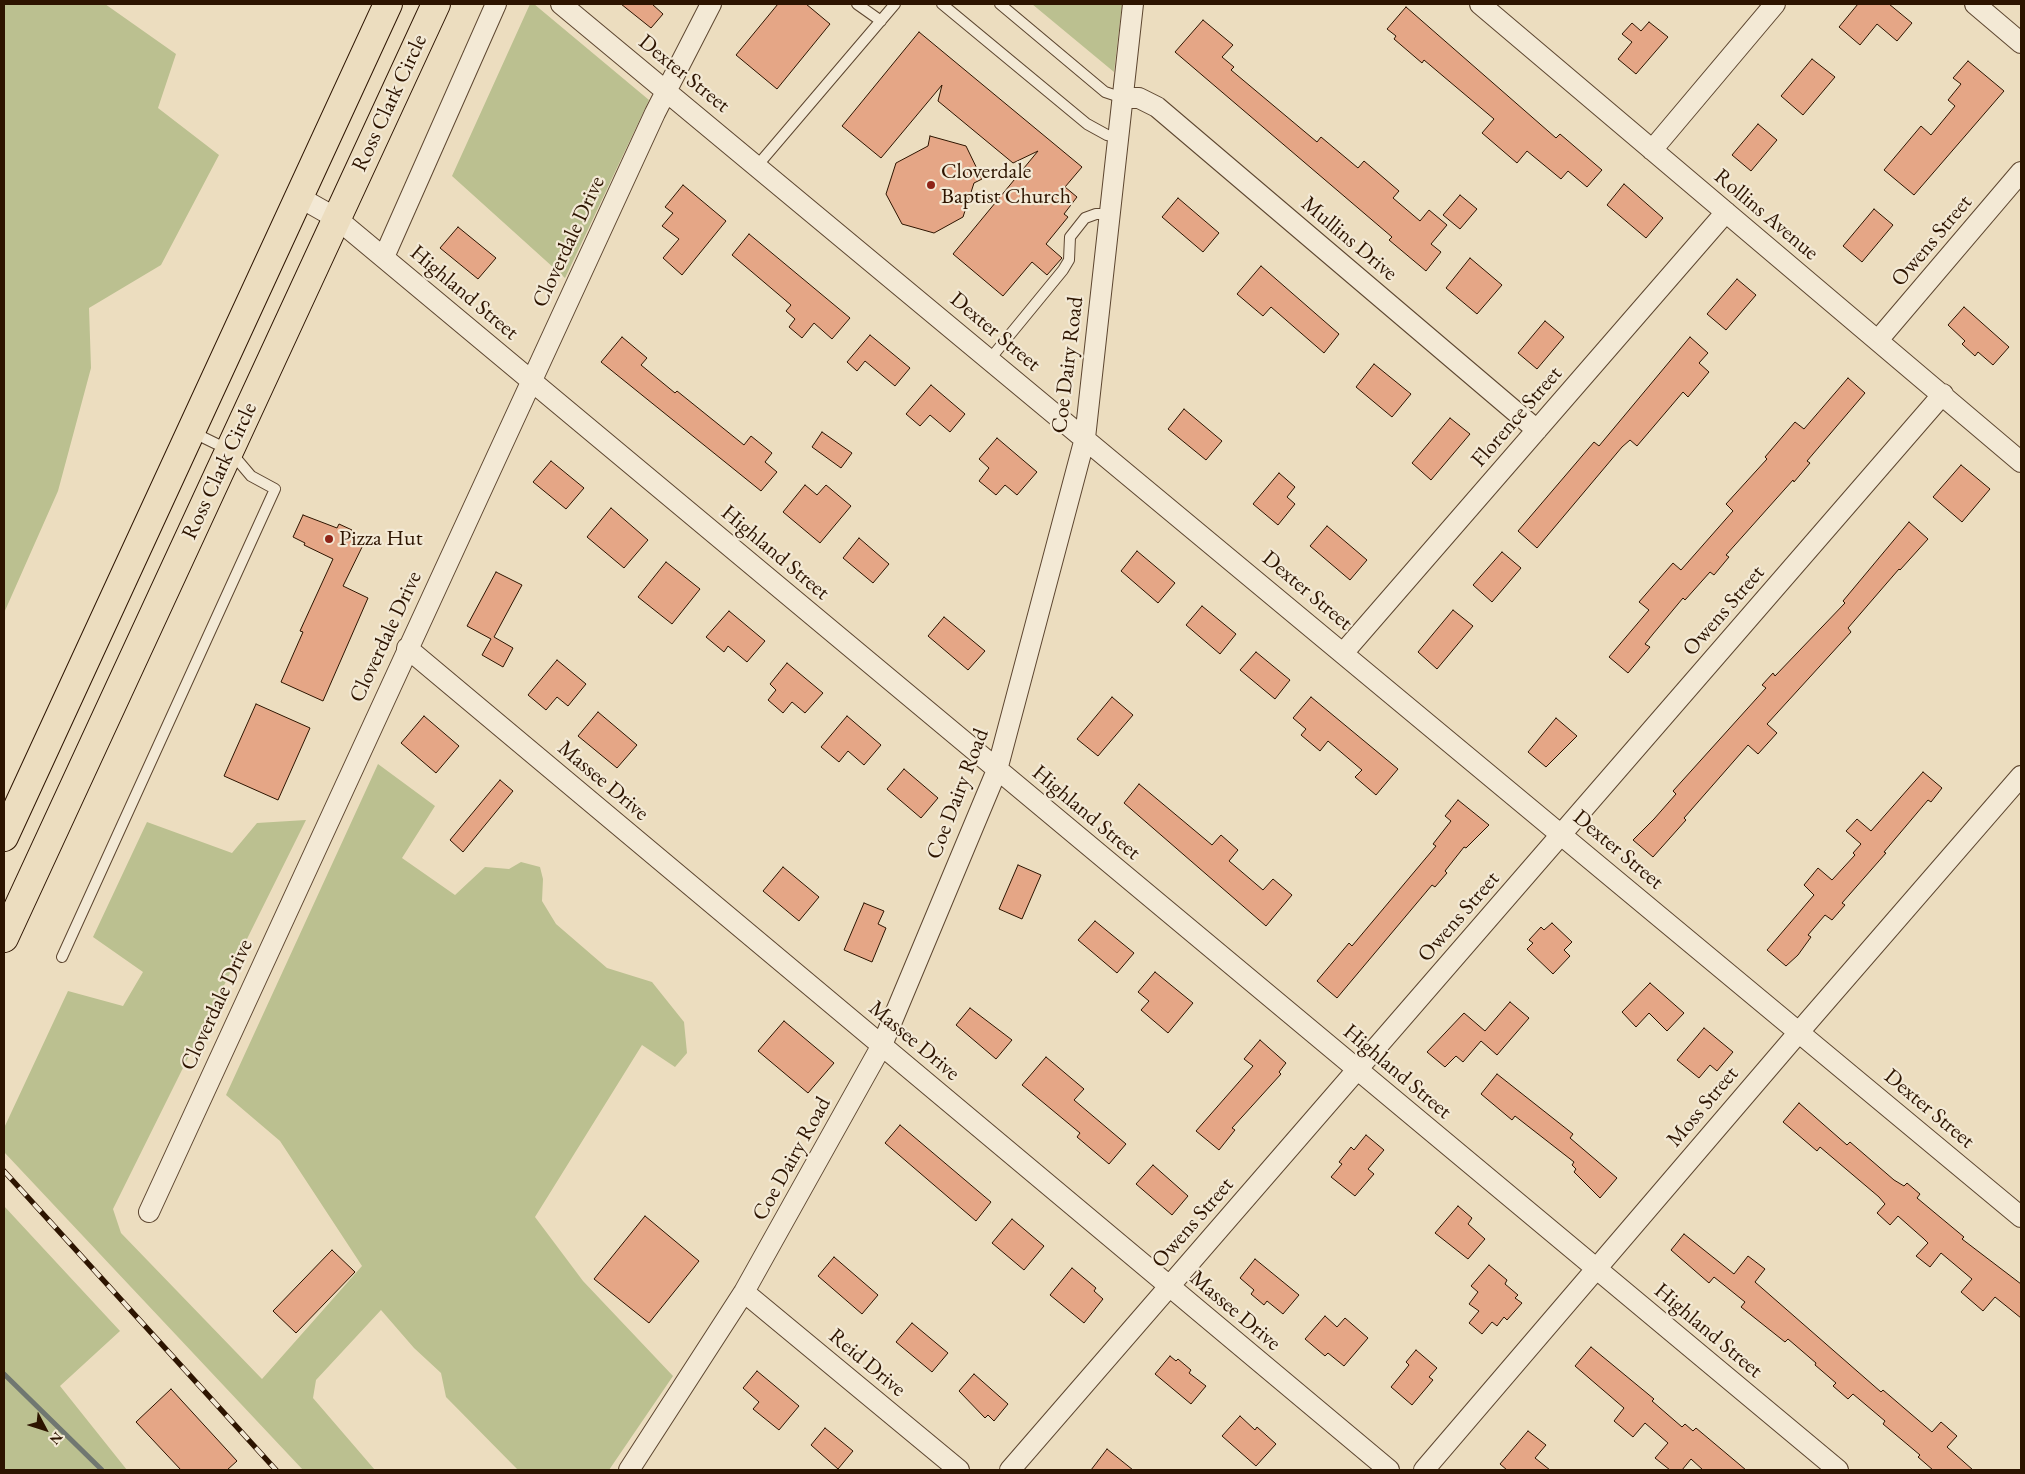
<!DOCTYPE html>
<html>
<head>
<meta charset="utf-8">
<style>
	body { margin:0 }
	#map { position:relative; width:2025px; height:1474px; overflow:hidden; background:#ecddbf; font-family:"EB Garamond",serif }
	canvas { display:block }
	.frame { position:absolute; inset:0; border:5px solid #2d1400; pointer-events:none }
	.north { position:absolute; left:20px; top:1404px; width:50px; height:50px; -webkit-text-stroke:4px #f3e9d5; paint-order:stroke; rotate:130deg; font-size:14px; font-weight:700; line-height:20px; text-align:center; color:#2d1400 }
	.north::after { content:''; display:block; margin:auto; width:18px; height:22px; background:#2d1400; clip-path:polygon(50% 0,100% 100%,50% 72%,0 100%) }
</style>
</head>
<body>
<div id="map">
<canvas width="2025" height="1474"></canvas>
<div class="frame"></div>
<div class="north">N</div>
</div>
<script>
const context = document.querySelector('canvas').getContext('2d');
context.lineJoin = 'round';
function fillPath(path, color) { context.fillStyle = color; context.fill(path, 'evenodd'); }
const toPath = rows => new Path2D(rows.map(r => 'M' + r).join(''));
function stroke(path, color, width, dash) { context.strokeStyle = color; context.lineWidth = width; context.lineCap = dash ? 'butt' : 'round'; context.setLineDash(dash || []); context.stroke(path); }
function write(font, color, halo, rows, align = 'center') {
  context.font = font + ' "EB Garamond",serif'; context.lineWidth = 4.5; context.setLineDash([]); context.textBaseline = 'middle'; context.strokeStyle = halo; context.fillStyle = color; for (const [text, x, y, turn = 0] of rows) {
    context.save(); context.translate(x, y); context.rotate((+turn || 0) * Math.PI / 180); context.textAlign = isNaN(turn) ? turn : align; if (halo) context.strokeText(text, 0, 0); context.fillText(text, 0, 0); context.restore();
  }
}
fillPath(toPath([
	[4,4,105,4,176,54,158,108,219,155,161,265,89,308,91,368,58,491,4,613],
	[530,4,534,4,649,100,565,278,452,176],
	[1032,4,1122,4,1114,72],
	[378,764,435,806,402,858,455,895,485,867,509,869,521,862,540,867,543,879,542,901,556,924,607,968,652,982,684,1022,687,1053,675,1067,642,1045,535,1217,583,1281,673,1376,609,1470,518,1470,446,1397,441,1373,414,1348,381,1310,316,1380,313,1398,375,1470,303,1470,4,1152,4,1128,68,991,123,1006,143,972,93,937,147,822,232,853,257,823,306,820,113,1209,121,1233,262,1379,362,1266,280,1141,226,1095],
	[4,1206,120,1331,60,1386,127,1470,4,1470]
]), '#bbc090');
stroke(toPath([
	[4,1374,102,1470]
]), '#707771', 5);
const building = toPath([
	[621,4,652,4,663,14,651,28,621,4],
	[778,4,806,4,830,24,777,89,736,55,778,4],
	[1858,4,1889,4,1912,23,1897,41,1877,24,1860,45,1839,27,1858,4],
	[1406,7,1556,138,1560,134,1602,170,1587,187,1568,171,1561,179,1527,151,1517,163,1482,133,1494,119,1424,60,1422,63,1394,39,1396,36,1387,29,1406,7],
	[1203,20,1233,45,1222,57,1234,67,1231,70,1317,142,1321,137,1358,168,1364,161,1399,191,1393,198,1420,221,1429,210,1447,225,1431,244,1441,252,1426,271,1389,240,1392,237,1175,52,1203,20],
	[1649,22,1668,37,1636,74,1618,59,1632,42,1622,34,1632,23,1641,31,1649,22],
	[919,32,1082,167,1065,187,1077,197,1064,214,1068,217,1046,244,1062,258,1047,275,1032,262,1003,296,953,254,1038,151,1013,163,938,101,942,85,881,158,842,126,919,32],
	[1812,59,1835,77,1803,115,1781,96,1812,59],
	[1968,61,2004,91,1914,195,1884,170,1921,126,1931,135,1955,106,1948,100,1961,84,1953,78,1968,61],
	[1758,124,1777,140,1751,171,1732,155,1758,124],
	[930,136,966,146,982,179,974,183,963,217,934,233,902,224,886,194,896,163,928,146,930,136],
	[1624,184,1663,218,1646,238,1607,205,1624,184],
	[683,185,726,221,682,275,663,258,679,239,662,226,673,213,665,207,683,185],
	[1460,195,1477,209,1460,229,1443,215,1460,195],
	[1178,198,1219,233,1203,252,1162,217,1178,198],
	[1874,209,1893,225,1862,262,1843,246,1874,209],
	[458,227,496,258,478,279,440,248,458,227],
	[749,234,850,318,832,339,814,323,802,338,789,327,795,319,786,311,791,305,732,255,749,234],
	[1470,258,1502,285,1477,314,1446,288,1470,258],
	[1261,266,1339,334,1324,353,1271,307,1263,316,1237,294,1261,266],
	[1737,279,1756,295,1726,330,1707,314,1737,279],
	[1964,307,2009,347,1993,365,1978,352,1975,356,1962,344,1965,341,1948,325,1964,307],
	[1545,321,1564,337,1537,369,1518,353,1545,321],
	[870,335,910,368,895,386,865,361,857,371,847,362,870,335],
	[622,337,647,358,641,365,675,393,677,391,744,445,751,436,772,453,765,462,777,472,761,491,601,362,622,337],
	[1690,337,1708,353,1699,363,1709,372,1688,397,1683,392,1637,446,1630,440,1622,447,1537,548,1518,531,1594,442,1599,446,1690,337],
	[1374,364,1411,394,1392,417,1356,387,1374,364],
	[1848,378,1865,393,1807,461,1810,463,1794,482,1793,480,1726,555,1729,557,1714,575,1710,572,1685,600,1683,598,1653,634,1645,644,1650,647,1628,673,1609,657,1649,610,1639,602,1673,563,1681,570,1733,511,1726,504,1767,459,1765,457,1795,422,1804,429,1848,378],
	[931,385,965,414,950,432,930,415,920,426,906,414,931,385],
	[1184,409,1222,441,1206,460,1168,429,1184,409],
	[1450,418,1470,434,1431,480,1412,463,1450,418],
	[822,432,852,453,841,468,812,447,822,432],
	[997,438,1037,472,1017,495,1005,485,996,495,979,481,989,468,979,459,997,438],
	[551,461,584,488,566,509,533,482,551,461],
	[1961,465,1990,489,1962,522,1933,497,1961,465],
	[1279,473,1295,487,1287,497,1295,504,1278,525,1253,504,1279,473],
	[805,485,817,495,826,485,851,506,820,543,783,512,805,485],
	[611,508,648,540,624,568,587,537,611,508],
	[303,515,337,528,339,524,352,530,350,535,365,541,343,586,368,598,323,701,281,682,303,632,300,631,333,559,304,545,305,543,293,537,303,515],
	[1909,522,1928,539,1900,570,1899,569,1848,628,1851,632,1767,724,1777,733,1758,754,1748,745,1684,818,1686,820,1653,857,1633,840,1654,819,1676,794,1673,791,1766,688,1762,685,1773,673,1775,676,1845,603,1843,601,1909,522],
	[1327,526,1367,560,1350,580,1310,546,1327,526],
	[859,538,889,564,873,583,843,558,859,538],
	[1137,551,1175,583,1158,603,1121,571,1137,551],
	[1502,552,1521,568,1492,602,1473,585,1502,552],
	[666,562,700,589,672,624,638,597,666,562],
	[496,572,522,585,494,637,513,648,503,667,482,655,491,639,467,626,496,572],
	[1202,606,1236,634,1220,654,1186,625,1202,606],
	[1453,610,1473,626,1437,669,1418,652,1453,610],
	[729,611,765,641,747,662,728,646,724,652,706,637,729,611],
	[944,617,985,651,968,670,928,636,944,617],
	[1256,652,1290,680,1275,699,1240,670,1256,652],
	[557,660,586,684,568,706,557,697,546,710,528,695,557,660],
	[787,663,823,693,805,713,792,702,783,713,768,700,776,690,770,684,787,663],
	[1112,697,1133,715,1098,756,1077,739,1112,697],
	[1311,697,1398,769,1376,795,1355,777,1362,770,1328,741,1320,751,1301,735,1306,729,1293,718,1311,697],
	[256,704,310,728,278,800,224,776,256,704],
	[598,712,637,745,617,768,578,736,598,712],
	[424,716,459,746,436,773,401,743,424,716],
	[847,716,881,745,864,765,848,751,839,762,821,747,847,716],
	[1556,718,1577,736,1546,767,1528,752,1556,718],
	[904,769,938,798,921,818,887,789,904,769],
	[1923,772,1942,788,1931,802,1928,800,1884,852,1886,853,1842,903,1845,905,1832,920,1825,915,1808,935,1811,937,1798,955,1786,966,1767,950,1814,895,1804,885,1818,868,1832,880,1855,855,1853,853,1861,844,1846,831,1857,819,1871,831,1923,772],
	[500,780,513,791,463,852,450,840,500,780],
	[1139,784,1212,845,1221,835,1238,850,1229,861,1263,890,1273,879,1292,895,1266,926,1124,803,1139,784],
	[1458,800,1489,825,1466,848,1464,847,1445,871,1447,873,1435,887,1432,885,1337,998,1317,981,1349,943,1352,946,1436,846,1433,844,1451,821,1445,816,1458,800],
	[1018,865,1041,875,1022,919,999,909,1018,865],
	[783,867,819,897,799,921,763,891,783,867],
	[864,903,884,911,878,924,886,928,872,962,844,950,864,903],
	[1095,921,1134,953,1117,973,1078,940,1095,921],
	[1552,923,1572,942,1564,950,1570,956,1553,974,1527,949,1533,943,1529,940,1541,927,1544,930,1552,923],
	[1155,972,1193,1003,1168,1033,1141,1010,1149,1001,1138,992,1155,972],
	[1650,983,1684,1013,1667,1031,1649,1013,1636,1027,1622,1012,1650,983],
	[1510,1002,1529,1018,1497,1055,1481,1041,1463,1062,1456,1056,1445,1067,1427,1052,1464,1013,1485,1031,1510,1002],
	[970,1008,1012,1040,996,1059,956,1025,970,1008],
	[784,1021,834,1063,808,1093,758,1051,784,1021],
	[1704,1028,1733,1052,1717,1071,1710,1065,1699,1078,1677,1060,1704,1028],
	[1260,1040,1286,1063,1279,1072,1281,1074,1232,1128,1235,1130,1219,1150,1196,1131,1253,1066,1244,1059,1260,1040],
	[1046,1057,1084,1089,1074,1100,1126,1144,1109,1164,1077,1137,1080,1133,1022,1085,1046,1057],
	[1497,1074,1573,1134,1570,1138,1617,1178,1600,1198,1574,1172,1576,1169,1572,1165,1574,1162,1515,1116,1512,1120,1481,1094,1497,1074],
	[1799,1103,1847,1145,1850,1142,1894,1180,1904,1186,1907,1183,1920,1194,1917,1198,1964,1237,1962,1239,2021,1284,2021,1318,1995,1297,1983,1311,1961,1292,1972,1279,1941,1253,1930,1267,1916,1256,1928,1243,1924,1239,1898,1216,1890,1225,1877,1213,1885,1204,1879,1197,1820,1147,1817,1151,1783,1122,1799,1103],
	[900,1125,991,1202,976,1221,885,1143,900,1125],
	[1366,1135,1384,1150,1368,1169,1374,1174,1355,1196,1331,1177,1342,1164,1339,1162,1351,1147,1354,1150,1366,1135],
	[1153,1165,1188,1196,1172,1215,1136,1184,1153,1165],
	[1458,1206,1472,1218,1468,1224,1485,1239,1468,1259,1435,1233,1458,1206],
	[645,1216,699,1261,649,1323,594,1279,645,1216],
	[1012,1219,1044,1246,1024,1270,992,1243,1012,1219],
	[1684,1234,1734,1274,1748,1256,1765,1269,1755,1282,1881,1392,1883,1390,1932,1432,1941,1422,1957,1436,1947,1447,1973,1470,1933,1470,1918,1457,1920,1455,1883,1424,1885,1421,1853,1394,1848,1399,1833,1386,1836,1383,1815,1365,1816,1363,1788,1339,1785,1342,1741,1307,1745,1302,1714,1277,1709,1283,1671,1250,1684,1234],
	[332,1250,355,1272,296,1333,273,1311,332,1250],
	[834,1257,878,1295,862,1314,818,1276,834,1257],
	[1255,1259,1299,1295,1283,1314,1267,1301,1264,1305,1251,1294,1254,1290,1240,1278,1255,1259],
	[1489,1265,1507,1280,1505,1284,1518,1295,1515,1298,1522,1303,1507,1320,1504,1317,1497,1326,1492,1322,1482,1334,1469,1323,1479,1311,1469,1304,1478,1292,1471,1286,1489,1265],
	[1072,1268,1096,1288,1094,1291,1103,1299,1084,1323,1050,1295,1072,1268],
	[1325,1316,1337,1327,1345,1318,1368,1338,1344,1366,1328,1353,1325,1356,1305,1339,1325,1316],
	[912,1323,948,1353,932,1372,896,1342,912,1323],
	[1591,1347,1654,1399,1652,1401,1682,1427,1685,1424,1693,1431,1696,1428,1746,1470,1703,1470,1691,1459,1682,1470,1670,1470,1655,1458,1668,1443,1645,1423,1633,1437,1614,1421,1624,1408,1575,1366,1591,1347],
	[1416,1350,1437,1368,1429,1377,1433,1380,1412,1405,1391,1387,1409,1365,1406,1362,1416,1350],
	[1170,1356,1176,1361,1178,1359,1191,1370,1189,1373,1206,1386,1191,1404,1155,1374,1170,1356],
	[757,1371,799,1406,779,1430,753,1409,759,1402,743,1388,757,1371],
	[974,1374,1008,1404,994,1421,988,1415,985,1418,959,1391,974,1374],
	[171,1389,237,1461,227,1470,181,1470,136,1422,171,1389],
	[1240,1416,1255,1430,1257,1427,1276,1444,1256,1466,1222,1436,1240,1416],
	[825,1428,853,1451,838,1469,811,1445,825,1428],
	[1528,1431,1546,1445,1535,1458,1550,1470,1507,1470,1500,1464,1528,1431],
	[1107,1449,1133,1470,1091,1470,1107,1449]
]);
fillPath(building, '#e5a686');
stroke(building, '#2d1400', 1);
const lane = toPath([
	[857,4,881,21],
	[942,4,1087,124,1107,135,1118,137],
	[1000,4,1105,92,1123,98],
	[757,166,895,4],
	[990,359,1063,270,1069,260,1070,237,1085,218,1096,214,1110,214],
	[62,957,275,489,251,476,229,450,192,432]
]);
const street = toPath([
	[561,4,2021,1217],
	[1480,4,2021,462],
	[1975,4,2021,43],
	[1123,98,1139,98,1157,107,1537,430],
	[1652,150,1775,4],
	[299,197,336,218,1838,1470],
	[384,257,496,4],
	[1878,340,2021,172],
	[407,648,1389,1470],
	[1344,652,1726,212],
	[149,1212,655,113,711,4],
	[744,1292,959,1470],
	[629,1470,744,1292,882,1045,997,770,1085,438,1133,4],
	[1010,1470,1943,394],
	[1424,1470,1799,1032,2021,776]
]);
const highway = toPath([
	[4,837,388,4],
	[4,938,436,4]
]);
stroke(lane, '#5d4630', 12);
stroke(street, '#5d4630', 22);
stroke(highway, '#2d1400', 30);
stroke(lane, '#f3e9d5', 10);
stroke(street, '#f3e9d5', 20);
stroke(highway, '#ecddbf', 28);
const rail = toPath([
	[4,1171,276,1470]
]);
stroke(rail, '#2d1400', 5.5);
stroke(rail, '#f3e9d5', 4, [11]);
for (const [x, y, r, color] of [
	[931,185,5,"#8f2418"],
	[329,539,5,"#8f2418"]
]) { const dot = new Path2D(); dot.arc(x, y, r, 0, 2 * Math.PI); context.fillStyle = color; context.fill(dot); stroke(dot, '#f3e9d5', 2); }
write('22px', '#2d1400', '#f3e9d5', [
	["Dexter Street",684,74,39],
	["Ross Clark Circle",390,103,-65],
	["Rollins Avenue",1766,215,40],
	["Mullins Drive",1349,239,40],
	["Owens Street",1932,241,-50],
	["Cloverdale Drive",569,242,-65],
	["Highland Street",464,293,40],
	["Dexter Street",995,332,40],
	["Coe Dairy Road",1068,365,-83],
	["Florence Street",1517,417,-49],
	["Ross Clark Circle",220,471,-65],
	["Highland Street",775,553,40],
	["Dexter Street",1307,591,40],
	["Owens Street",1724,611,-49],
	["Cloverdale Drive",386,637,-65],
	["Massee Drive",603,781,40],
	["Coe Dairy Road",958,794,-69],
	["Highland Street",1086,813,40],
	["Dexter Street",1618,850,40],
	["Owens Street",1459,917,-49],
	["Cloverdale Drive",217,1005,-65],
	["Massee Drive",914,1041,40],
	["Highland Street",1397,1072,40],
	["Moss Street",1703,1107,-50],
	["Dexter Street",1929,1109,40],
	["Coe Dairy Road",792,1159,-61],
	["Owens Street",1193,1223,-49],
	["Massee Drive",1235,1311,40],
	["Highland Street",1708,1331,40],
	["Reid Drive",867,1363,40]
]);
write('22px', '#2d1400', '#f3e9d5', [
	["Cloverdale",941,172],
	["Baptist Church",941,197],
	["Pizza Hut",339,539]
], 'left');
</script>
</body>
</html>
